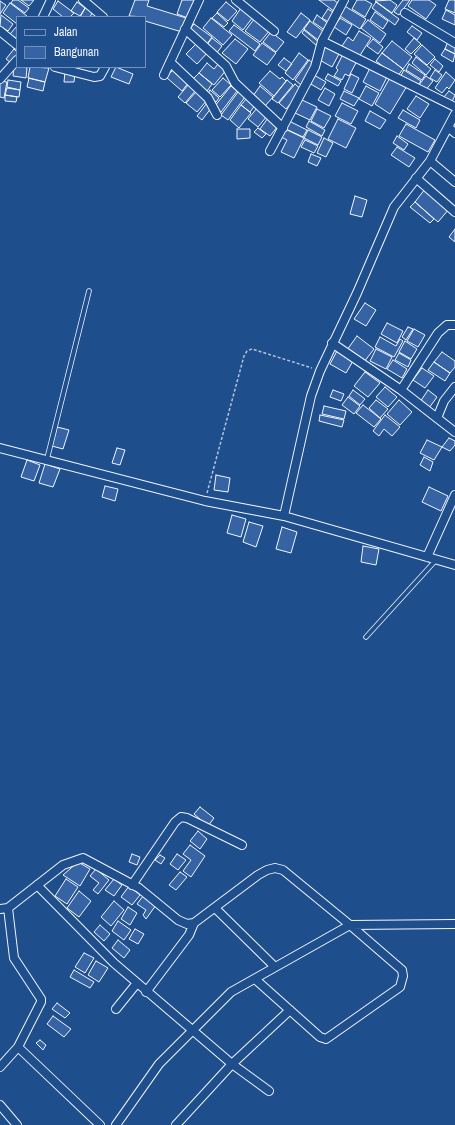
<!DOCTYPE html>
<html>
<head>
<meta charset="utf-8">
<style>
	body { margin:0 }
	#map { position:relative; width:455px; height:1125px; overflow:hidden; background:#1f4e8c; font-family:"Archivo Narrow",sans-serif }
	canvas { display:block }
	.legend { position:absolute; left:16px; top:16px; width:130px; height:52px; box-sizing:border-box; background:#1f4e8c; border:1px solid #7391ba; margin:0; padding:5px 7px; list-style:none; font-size:12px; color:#f2f6ff }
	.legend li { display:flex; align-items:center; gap:8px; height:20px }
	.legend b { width:20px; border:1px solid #7391ba }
</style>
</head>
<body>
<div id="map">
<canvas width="455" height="1125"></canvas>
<ul class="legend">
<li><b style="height:5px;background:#1f4e8c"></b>Jalan</li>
<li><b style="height:11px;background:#3563a3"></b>Bangunan</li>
</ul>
</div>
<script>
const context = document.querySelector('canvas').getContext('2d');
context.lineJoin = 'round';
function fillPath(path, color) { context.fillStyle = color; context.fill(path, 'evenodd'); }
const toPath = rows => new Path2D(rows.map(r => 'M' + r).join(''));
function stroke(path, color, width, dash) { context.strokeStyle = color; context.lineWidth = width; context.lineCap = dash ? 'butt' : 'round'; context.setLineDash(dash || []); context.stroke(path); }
const building = toPath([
	[13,0,18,0,29,8,25,13,11,3,13,0],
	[21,0,34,0,29,6,21,0],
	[135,0,149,0,147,6,186,18,182,32,145,21,145,17,129,16,135,0],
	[182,0,196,0,188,18,177,14,182,0],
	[319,0,334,0,340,5,335,12,319,0],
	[357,0,365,0,372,4,365,17,352,9,357,0],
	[390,0,397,5,392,13,375,1,390,0],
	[403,0,410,0,399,15,394,12,403,0],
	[412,0,429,0,436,5,426,19,408,6,412,0],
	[449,0,455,0,455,13,445,9,449,0],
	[0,1,6,5,0,14,0,1],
	[58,1,74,13,70,17,63,17,53,9,58,1],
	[77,2,85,8,80,16,71,11,77,2],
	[226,2,237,11,228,21,217,12,226,2],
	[376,2,399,19,395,25,372,8,376,2],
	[10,3,27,16,27,17,17,17,17,24,3,13,10,3],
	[343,5,366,19,360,29,337,14,343,5],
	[86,7,93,11,90,17,80,17,86,7],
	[241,8,253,17,243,30,232,21,241,8],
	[328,9,336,14,330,23,322,18,328,9],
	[446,10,455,15,455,25,442,19,446,10],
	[375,12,388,21,383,29,370,20,375,12],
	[217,13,228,23,224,27,212,18,217,13],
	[301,13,310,20,296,38,287,32,301,13],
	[1,15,13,24,8,31,0,26,1,15],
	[317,15,330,25,326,31,313,22,317,15],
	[211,18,232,35,223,45,203,28,211,18],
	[255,18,270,30,260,42,245,31,255,18],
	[340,18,352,25,346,35,334,27,340,18],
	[368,20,386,34,380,43,361,28,368,20],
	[310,21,324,32,318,40,304,29,310,21],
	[194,24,212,37,207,44,189,30,194,24],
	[234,25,260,44,255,51,229,31,234,25],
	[17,26,17,39,10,34,17,26],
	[412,26,422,33,417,40,407,32,412,26],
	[304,30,320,43,317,46,302,33,304,30],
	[359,31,371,38,359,57,342,46,348,37,353,41,359,31],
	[271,32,284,42,276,52,263,42,271,32],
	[212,38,222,46,216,54,206,46,212,38],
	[414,38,421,44,411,54,405,49,414,38],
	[235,39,248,49,236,64,222,53,235,39],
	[373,39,383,47,378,54,367,46,373,39],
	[392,41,412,57,403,69,382,53,392,41],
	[448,41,455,45,455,54,445,49,448,41],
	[197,43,208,52,197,64,186,54,197,43],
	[262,43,276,53,267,65,253,55,262,43],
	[326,45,340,52,332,67,318,59,326,45],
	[422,45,435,57,427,65,414,54,422,45],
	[14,49,17,52,17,56,11,63,6,59,14,49],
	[445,49,455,54,453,62,441,55,445,49],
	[299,53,308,60,293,80,285,73,299,53],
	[382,53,403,69,397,77,376,61,382,53],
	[343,54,357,61,349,76,345,74,342,80,334,76,338,70,336,68,343,54],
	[416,57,431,69,426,75,412,63,416,57],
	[284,58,292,64,286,71,278,65,284,58],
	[435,59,443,66,439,72,430,65,435,59],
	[309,60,315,65,301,85,295,80,309,60],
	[207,63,214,69,219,63,227,69,214,85,199,73,207,63],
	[409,64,425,75,422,80,406,70,409,64],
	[14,65,27,68,26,78,13,76,14,65],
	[371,66,388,75,380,91,363,82,371,66],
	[30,67,49,68,45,82,28,78,30,67],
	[116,67,133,74,129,84,111,77,116,67],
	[174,69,189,82,182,91,166,77,174,69],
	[404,70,421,81,417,87,400,77,404,70],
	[435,70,442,75,437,82,430,78,435,70],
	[270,71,280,79,282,77,286,81,274,96,259,83,270,71],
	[65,72,75,73,74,82,64,82,65,72],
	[446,72,455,80,449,89,447,87,442,93,435,88,446,72],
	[199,73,212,84,207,91,193,79,199,73],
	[328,74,341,81,338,86,325,79,328,74],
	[351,74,359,78,352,93,344,89,351,74],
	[314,75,326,82,321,90,309,83,314,75],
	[391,76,407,86,390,114,375,104,391,76],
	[426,76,433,81,425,91,418,86,426,76],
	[29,78,45,82,43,91,27,87,29,78],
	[223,78,231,85,220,97,212,90,223,78],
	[8,80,21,82,20,90,7,87,8,80],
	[287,80,293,85,278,103,272,99,287,80],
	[0,81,7,82,4,98,0,97,0,81],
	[189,84,196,90,185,103,178,97,189,84],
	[295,84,302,90,286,109,279,103,295,84],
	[231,86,237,91,221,112,214,107,231,86],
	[260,86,273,97,265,106,253,96,260,86],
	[366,86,379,93,372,106,359,99,366,86],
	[7,88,20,90,19,97,5,95,7,88],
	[325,88,335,94,329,106,318,100,325,88],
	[210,90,219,98,216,102,207,95,210,90],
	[197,91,207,100,197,112,186,103,197,91],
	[344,91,359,98,354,106,340,99,344,91],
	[449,91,455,95,451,104,443,98,449,91],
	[238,92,245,97,228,120,221,115,238,92],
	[5,95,17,97,16,102,5,101,5,95],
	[416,96,429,104,420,118,407,109,416,96],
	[247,98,256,104,250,112,241,105,247,98],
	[302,100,317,107,310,120,295,113,302,100],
	[207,103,212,107,202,120,197,116,207,103],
	[342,103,358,111,351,124,335,116,342,103],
	[241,105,251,113,239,128,230,120,241,105],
	[257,108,267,116,258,127,248,119,257,108],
	[317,109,331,116,324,128,311,121,317,109],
	[403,110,420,120,416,128,398,118,403,110],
	[370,111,386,120,380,129,365,121,370,111],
	[268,118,278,126,270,136,260,129,268,118],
	[338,119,356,128,346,148,328,139,338,119],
	[289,121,307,130,303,137,286,129,289,121],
	[309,121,325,130,322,136,306,127,309,121],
	[406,124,435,140,428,152,399,136,406,124],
	[258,128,266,134,262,138,254,132,258,128],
	[237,129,250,129,250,138,237,139,237,129],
	[285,129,304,138,294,158,281,152,287,140,281,137,285,129],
	[308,130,322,137,318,145,304,138,308,130],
	[397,136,408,144,404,150,393,143,397,136],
	[324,138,333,143,326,157,317,153,324,138],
	[305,140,318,146,314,153,301,147,305,140],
	[397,147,415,158,409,167,391,155,397,147],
	[311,154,321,158,317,166,308,162,311,154],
	[425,189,449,209,438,222,415,202,425,189],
	[355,196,367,200,362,217,350,214,355,196],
	[415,202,434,219,430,223,410,207,415,202],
	[455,229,455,242,449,237,455,229],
	[365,303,376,310,366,326,354,319,365,303],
	[387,323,403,331,397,343,381,334,387,323],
	[408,327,413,329,406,340,402,337,408,327],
	[414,329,425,335,418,347,407,341,414,329],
	[357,336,374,349,364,362,347,350,357,336],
	[380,337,396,346,400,339,403,341,394,357,375,347,380,337],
	[405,341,417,349,411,359,399,352,405,341],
	[376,349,392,357,386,369,370,361,376,349],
	[337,351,353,361,346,373,330,364,337,351],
	[442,352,455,361,455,367,450,373,434,362,442,352],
	[399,353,411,360,408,367,395,360,399,353],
	[393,360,407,369,402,378,387,369,393,360],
	[434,362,450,373,445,381,428,370,434,362],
	[422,368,434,376,425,388,413,380,422,368],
	[365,372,380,383,368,397,354,386,365,372],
	[385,387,397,397,388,407,376,397,385,387],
	[333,390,344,394,341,401,330,397,333,390],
	[353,390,365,399,360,405,349,396,353,390],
	[428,390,437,397,429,408,420,402,428,390],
	[348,397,360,406,354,414,342,405,348,397],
	[376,400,388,409,380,418,369,408,376,400],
	[399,400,412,412,400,425,387,414,399,400],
	[363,405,381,419,374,427,356,413,363,405],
	[324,406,346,411,344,419,322,414,324,406],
	[320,415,344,420,342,427,319,421,320,415],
	[385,415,400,427,392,436,384,429,379,436,373,431,385,415],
	[57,427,69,430,63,449,52,446,57,427],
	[449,438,455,441,455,445,450,451,442,447,449,438],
	[427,440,442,447,434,460,420,453,427,440],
	[117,448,125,450,120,465,112,463,117,448],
	[424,457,433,462,430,471,420,465,424,457],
	[27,460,40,465,34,481,21,477,27,460],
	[45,464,60,469,53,487,39,483,45,464],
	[216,475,230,478,228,492,214,490,216,475],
	[105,486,118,489,115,501,102,497,105,486],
	[429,487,448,496,441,511,422,502,429,487],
	[232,515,246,519,241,537,227,533,232,515],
	[249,522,263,526,256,547,243,542,249,522],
	[282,527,297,532,291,553,276,549,282,527],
	[363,546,379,549,376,565,361,562,363,546],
	[200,807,214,818,208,826,194,814,200,807],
	[198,831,207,839,200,849,190,841,198,831],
	[190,845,205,856,191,877,183,871,191,860,183,854,190,845],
	[132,854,140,857,137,865,129,862,132,854],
	[177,854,186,860,178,870,170,864,177,854],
	[160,855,165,858,161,864,155,860,160,855],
	[78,862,90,869,80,886,63,875,78,862],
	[96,869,109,880,98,894,93,890,99,883,90,876,96,869],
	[180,872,187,877,176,890,169,885,180,872],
	[66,879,78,887,67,904,55,896,66,879],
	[114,879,122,885,114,896,105,890,114,879],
	[129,886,140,895,132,905,121,897,129,886],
	[79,891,91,901,79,917,67,908,79,891],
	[143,896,156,905,146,919,143,915,146,910,137,904,143,896],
	[114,901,124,910,111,926,101,917,114,901],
	[128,907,137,913,130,925,121,919,128,907],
	[118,921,131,930,124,940,112,931,118,921],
	[100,925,110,934,104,941,94,932,100,925],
	[135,929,144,934,138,944,129,939,135,929],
	[118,940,130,950,124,958,112,948,118,940],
	[84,953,94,958,85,973,75,967,84,953],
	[96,961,108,968,99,982,88,975,96,961],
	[74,970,94,982,90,988,70,977,74,970],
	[57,1003,70,1013,65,1018,52,1009,57,1003],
	[53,1016,71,1029,64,1037,47,1024,53,1016],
	[40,1040,46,1045,43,1050,36,1043,40,1040]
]);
fillPath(building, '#3563a3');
stroke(building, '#f2f6ff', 1);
const service = toPath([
	[47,459,89,291],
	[366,637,436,560]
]);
const minor = toPath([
	[83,0,103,17],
	[236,0,274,31],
	[405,13,455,43],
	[43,17,51,0],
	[185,29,226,66,235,83,283,128],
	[0,31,17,45],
	[322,41,455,107],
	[170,62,208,98,217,115],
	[55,67,94,77,100,76,105,67],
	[164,75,199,0],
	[0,79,17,60],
	[448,127,455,133],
	[270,151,315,67,322,41,344,0],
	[430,161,455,182],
	[416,178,455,212],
	[332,343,401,390,455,432],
	[401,390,438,333,447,325,455,325],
	[437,418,444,401,455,387],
	[0,448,205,501,284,516,455,565],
	[284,516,311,396,320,371,357,293,394,207,430,161,455,114],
	[427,557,455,495],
	[37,885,114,963,232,1064,269,1091],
	[132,885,175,822,181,817,187,818,242,845],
	[215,908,275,967],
	[0,909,8,908,63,865,83,858,139,888,178,920,187,924,194,923,258,875,267,870,275,868,283,870,350,925,402,970,403,976,400,987,326,1039,320,1037,255,979],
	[146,992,189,935,194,923],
	[116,1009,137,983],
	[18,1047,100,1125],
	[0,1067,18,1047,41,1002,41,999,14,958,8,908],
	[0,1105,17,1125],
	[116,1125,159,1064,231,992,350,925,455,924],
	[176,1125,232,1064,290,1010]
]);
stroke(service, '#f2f6ff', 5.5);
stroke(minor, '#f2f6ff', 10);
stroke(toPath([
	[207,493,244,356,247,351,252,349,312,368]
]), '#b3c4dc', 1.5, [3, 2]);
stroke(service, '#1f4e8c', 4);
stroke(minor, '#1f4e8c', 8);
</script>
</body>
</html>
